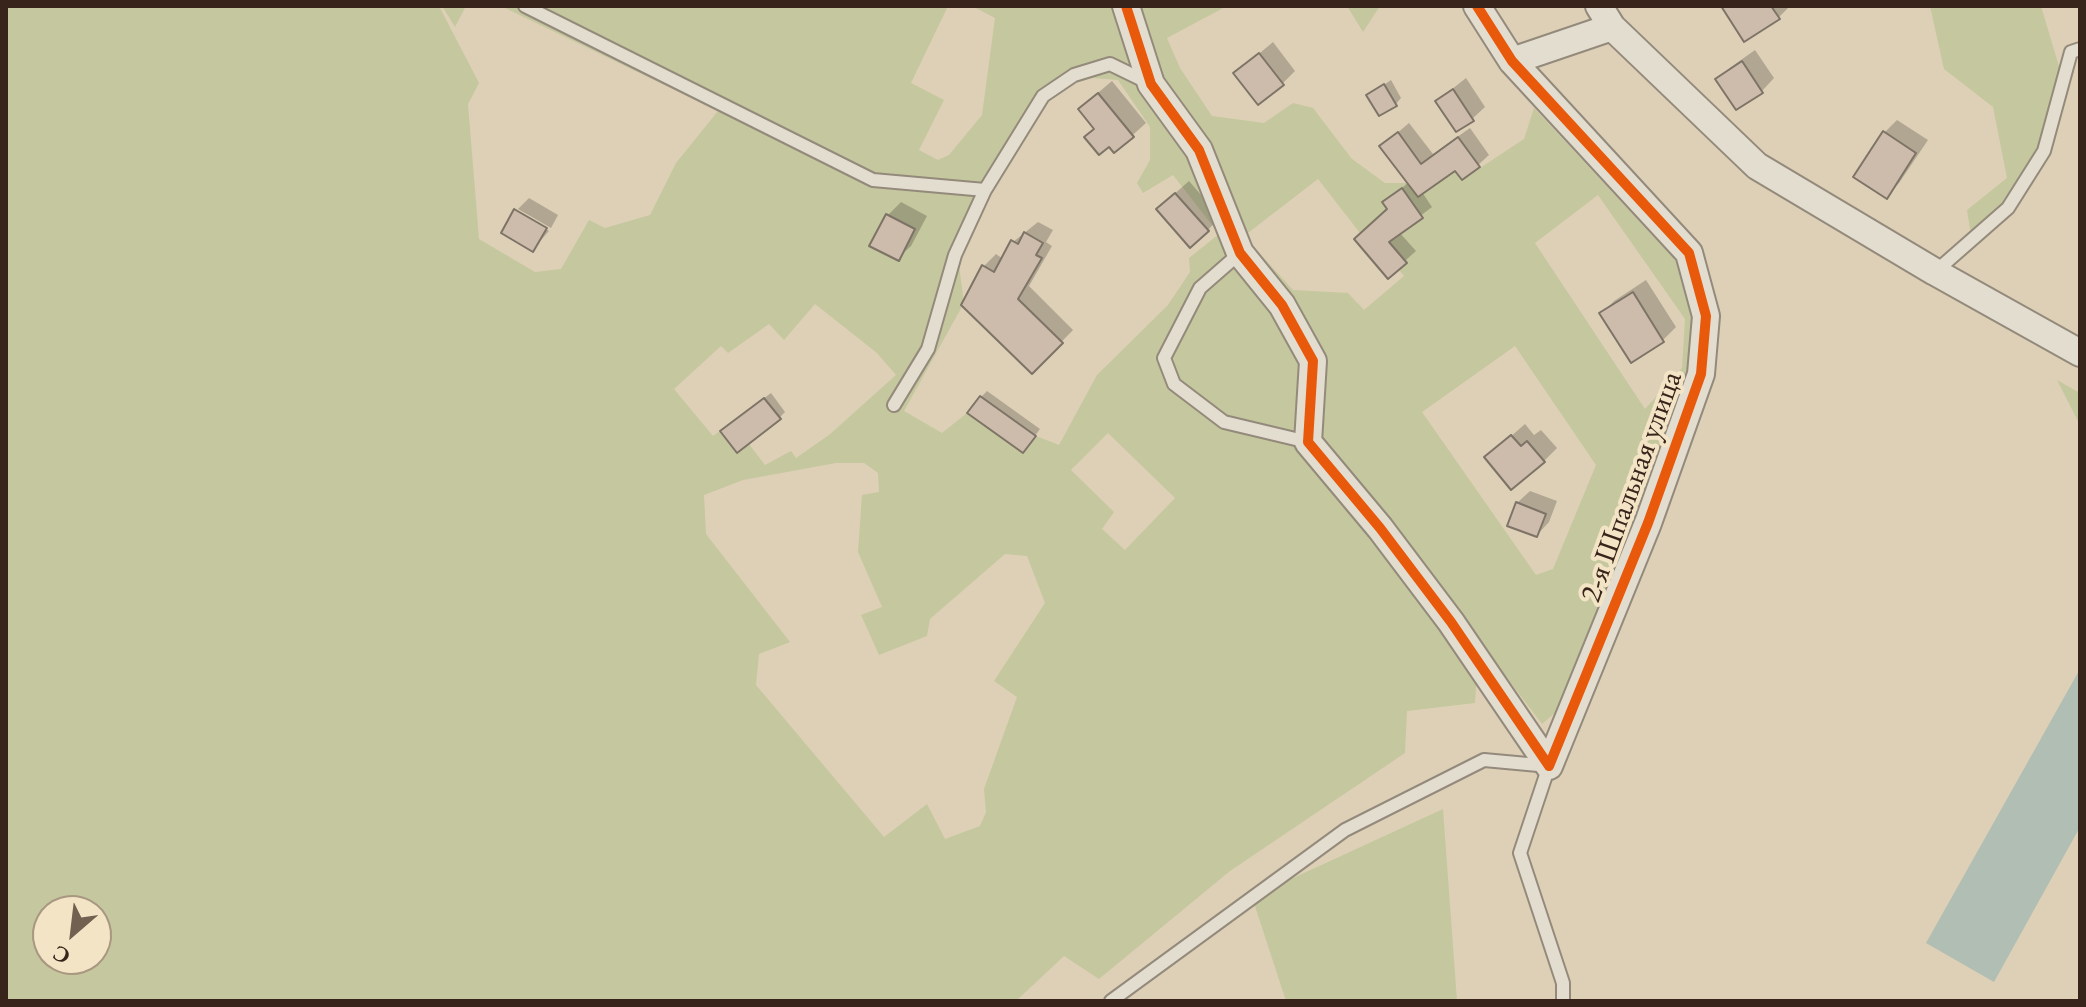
<!DOCTYPE html>
<html>
<head>
<meta charset="utf-8">
<style>
	body { margin:0 }
	#map { position:relative; width:2086px; height:1007px; overflow:hidden; background:#ddd0b6; font-family:"EB Garamond",serif }
	canvas { display:block }
	.frame { position:absolute; inset:0; border:8px solid #38241a; pointer-events:none }
	.north { position:absolute; left:32px; top:895px; width:80px; height:80px; box-sizing:border-box; background:#f3e4c6; border:2px solid #a89781; border-radius:50%; rotate:208deg; font-size:22px; font-weight:700; line-height:32px; text-align:center; color:#38241a }
	.north::after { content:''; display:block; margin:auto; width:28px; height:36px; background:#726051; clip-path:polygon(50% 0,100% 100%,50% 72%,0 100%) }
</style>
</head>
<body>
<div id="map">
<canvas width="2086" height="1007"></canvas>
<div class="frame"></div>
<div class="north">С</div>
</div>
<script>
const context = document.querySelector('canvas').getContext('2d');
context.lineJoin = 'round';
function fillPath(path, color) { context.fillStyle = color; context.fill(path, 'evenodd'); }
const toPath = rows => new Path2D(rows.map(r => 'M' + r).join(''));
function stroke(path, color, width, dash) { context.strokeStyle = color; context.lineWidth = width; context.lineCap = dash ? 'butt' : 'round'; context.setLineDash(dash || []); context.stroke(path); }
function write(font, color, halo, rows, align = 'center') {
  context.font = font + ' "EB Garamond",serif'; context.lineWidth = 8; context.setLineDash([]); context.textBaseline = 'middle'; context.strokeStyle = halo; context.fillStyle = color; for (const [text, x, y, turn = 0] of rows) {
    context.save(); context.translate(x, y); context.rotate((+turn || 0) * Math.PI / 180); context.textAlign = isNaN(turn) ? turn : align; if (halo) context.strokeText(text, 0, 0); context.fillText(text, 0, 0); context.restore();
  }
}
fillPath(toPath([
	[6,6,439,6,479,83,468,104,479,239,535,272,561,269,589,220,605,228,650,215,676,163,718,111,501,6,948,6,911,83,944,100,919,150,938,160,949,155,982,115,995,18,972,6,1227,6,1167,38,1180,68,1212,116,1264,123,1293,103,1313,108,1352,159,1385,183,1438,183,1455,171,1462,180,1524,139,1534,108,1677,262,1697,315,1691,370,1640,516,1568,702,1542,724,1479,641,1475,703,1407,711,1405,753,1230,871,1099,979,1064,956,1016,1001,6,1001],
	[1093,78,1118,80,1150,127,1150,160,1137,183,1143,193,1173,175,1219,234,1189,258,1190,272,1168,305,1097,375,1059,445,1036,436,1023,453,967,413,942,433,904,411,964,303,958,258,990,191,1027,130,1051,99,1075,83],
	[1318,179,1360,233,1365,229,1404,276,1364,310,1348,293,1293,290,1244,236],
	[1598,195,1685,319,1682,368,1645,409,1535,243],
	[815,304,877,353,896,375,829,435,796,458,791,451,765,465,732,422,713,436,674,389,721,346,728,353,769,324,784,340],
	[1515,346,1596,465,1553,569,1536,575,1422,412],
	[1108,433,1175,498,1125,550,1102,529,1114,512,1071,470],
	[836,463,864,463,878,473,879,492,862,495,858,552,882,607,861,615,879,655,927,636,930,619,1005,554,1027,556,1045,603,994,681,1017,697,984,789,986,812,980,826,945,839,927,804,884,837,756,685,759,654,790,642,706,534,704,495,743,480],
	[48,911,96,911,96,959,48,959],
	[442,6,466,6,455,27],
	[1347,6,1380,6,1363,32],
	[1930,6,2041,6,2061,73,2040,149,2005,206,1971,235,1967,210,2007,178,1993,107,1944,69],
	[2057,380,2080,393,2080,425],
	[1443,809,1457,1001,1286,1001,1252,897]
]), '#c5c79e');
fillPath(toPath([
	[2080,669,2080,827,1994,982,1926,943]
]), '#b0beb3');
fillPath(toPath([
	[1730,6,1790,6,1779,17],
	[1273,42,1295,71,1282,84,1236,73],
	[1755,50,1774,78,1762,91,1718,79,1731,67],
	[1466,78,1485,107,1472,119,1437,101],
	[1391,80,1401,98,1396,104,1369,95],
	[1112,81,1146,123,1115,151,1093,97],
	[1897,120,1928,140,1899,183,1886,196,1884,133],
	[1409,123,1433,154,1470,128,1489,155,1478,165,1455,168,1422,192,1432,207,1399,232,1416,251,1388,276,1389,208,1385,202,1409,182,1382,146],
	[1189,181,1220,217,1208,230,1172,196],
	[529,198,558,215,551,228,518,209],
	[901,202,927,216,911,246,898,258,888,215],
	[517,210,517,213,549,231,533,249,503,232],
	[1038,222,1053,230,1046,242,1052,246,1029,286,1073,330,1032,372,984,266,996,254,1003,259,1013,242],
	[1646,280,1676,327,1663,340,1631,360,1602,313,1614,301],
	[987,391,1040,429,1029,444,981,397],
	[771,393,785,412,779,418,729,425],
	[1525,424,1534,435,1541,430,1557,448,1544,461,1487,457],
	[1530,491,1557,501,1549,522,1537,535,1517,503]
]), '#0003');
const building = toPath([
	[1721,6,1771,6,1780,19,1744,42,1721,6],
	[1259,53,1284,85,1258,105,1233,73,1259,53],
	[1742,61,1763,93,1736,110,1715,79,1742,61],
	[1384,84,1397,106,1379,116,1366,95,1384,84],
	[1453,89,1474,121,1456,132,1435,101,1453,89],
	[1098,93,1134,137,1114,153,1109,147,1099,155,1084,137,1094,129,1078,109,1098,93],
	[1883,131,1916,153,1887,199,1853,177,1883,131],
	[1398,132,1421,164,1458,137,1480,167,1462,180,1455,171,1418,197,1379,146,1398,132],
	[1402,188,1423,218,1389,242,1407,263,1388,279,1354,239,1387,209,1382,202,1402,188],
	[1175,193,1209,231,1190,248,1156,209,1175,193],
	[514,209,547,228,533,252,501,233,514,209],
	[886,214,915,229,899,261,869,246,886,214],
	[1024,232,1043,243,1036,255,1042,258,1018,299,1063,343,1032,374,961,305,982,265,994,272,1011,240,1018,244,1024,232],
	[1633,292,1664,342,1631,363,1599,313,1633,292],
	[980,396,1036,436,1023,453,967,413,980,396],
	[764,398,781,419,737,453,720,431,764,398],
	[1511,435,1521,446,1527,441,1545,462,1511,490,1484,457,1511,435],
	[1516,502,1546,514,1537,537,1507,526,1516,502]
]);
fillPath(building, '#cdbcab');
stroke(building, '#7d7366', 2);
const service = toPath([
	[525,6,873,180,985,190],
	[1240,253,1200,288,1164,358,1174,384,1224,422,1308,442],
	[1935,272,2008,208,2044,151,2071,52,2080,49],
	[894,405,928,349,955,255,985,190,1043,96,1074,75,1110,64,1147,82],
	[1111,1001,1345,830,1484,760,1549,766,1520,853,1563,983,1563,1001]
]);
const minor = toPath([
	[1126,6,1151,84,1199,150,1240,253,1282,305,1313,361,1308,442,1380,528,1451,622,1549,766],
	[1477,6,1512,61,1689,253,1706,316,1701,374,1648,523,1549,766],
	[1599,6,1612,27],
	[1512,61,1612,27,1757,166,1935,272,2080,353]
]);
stroke(service, '#948a7b', 16);
stroke(minor, '#948a7b', 30);
stroke(service, '#e3ddd0', 12);
stroke(minor, '#e3ddd0', 26);
stroke(toPath([
	[1126,6,1151,84,1199,150,1240,253,1282,305,1313,361,1308,442,1380,528,1451,622,1549,766],
	[1477,6,1512,61,1689,253,1706,316,1701,374,1648,523,1549,766]
]), '#e8590c', 10);
write('30px', '#38241a', '#f3e4c6', [
	["2-я Шпальная улица",1632,487,-70]
]);
</script>
</body>
</html>
